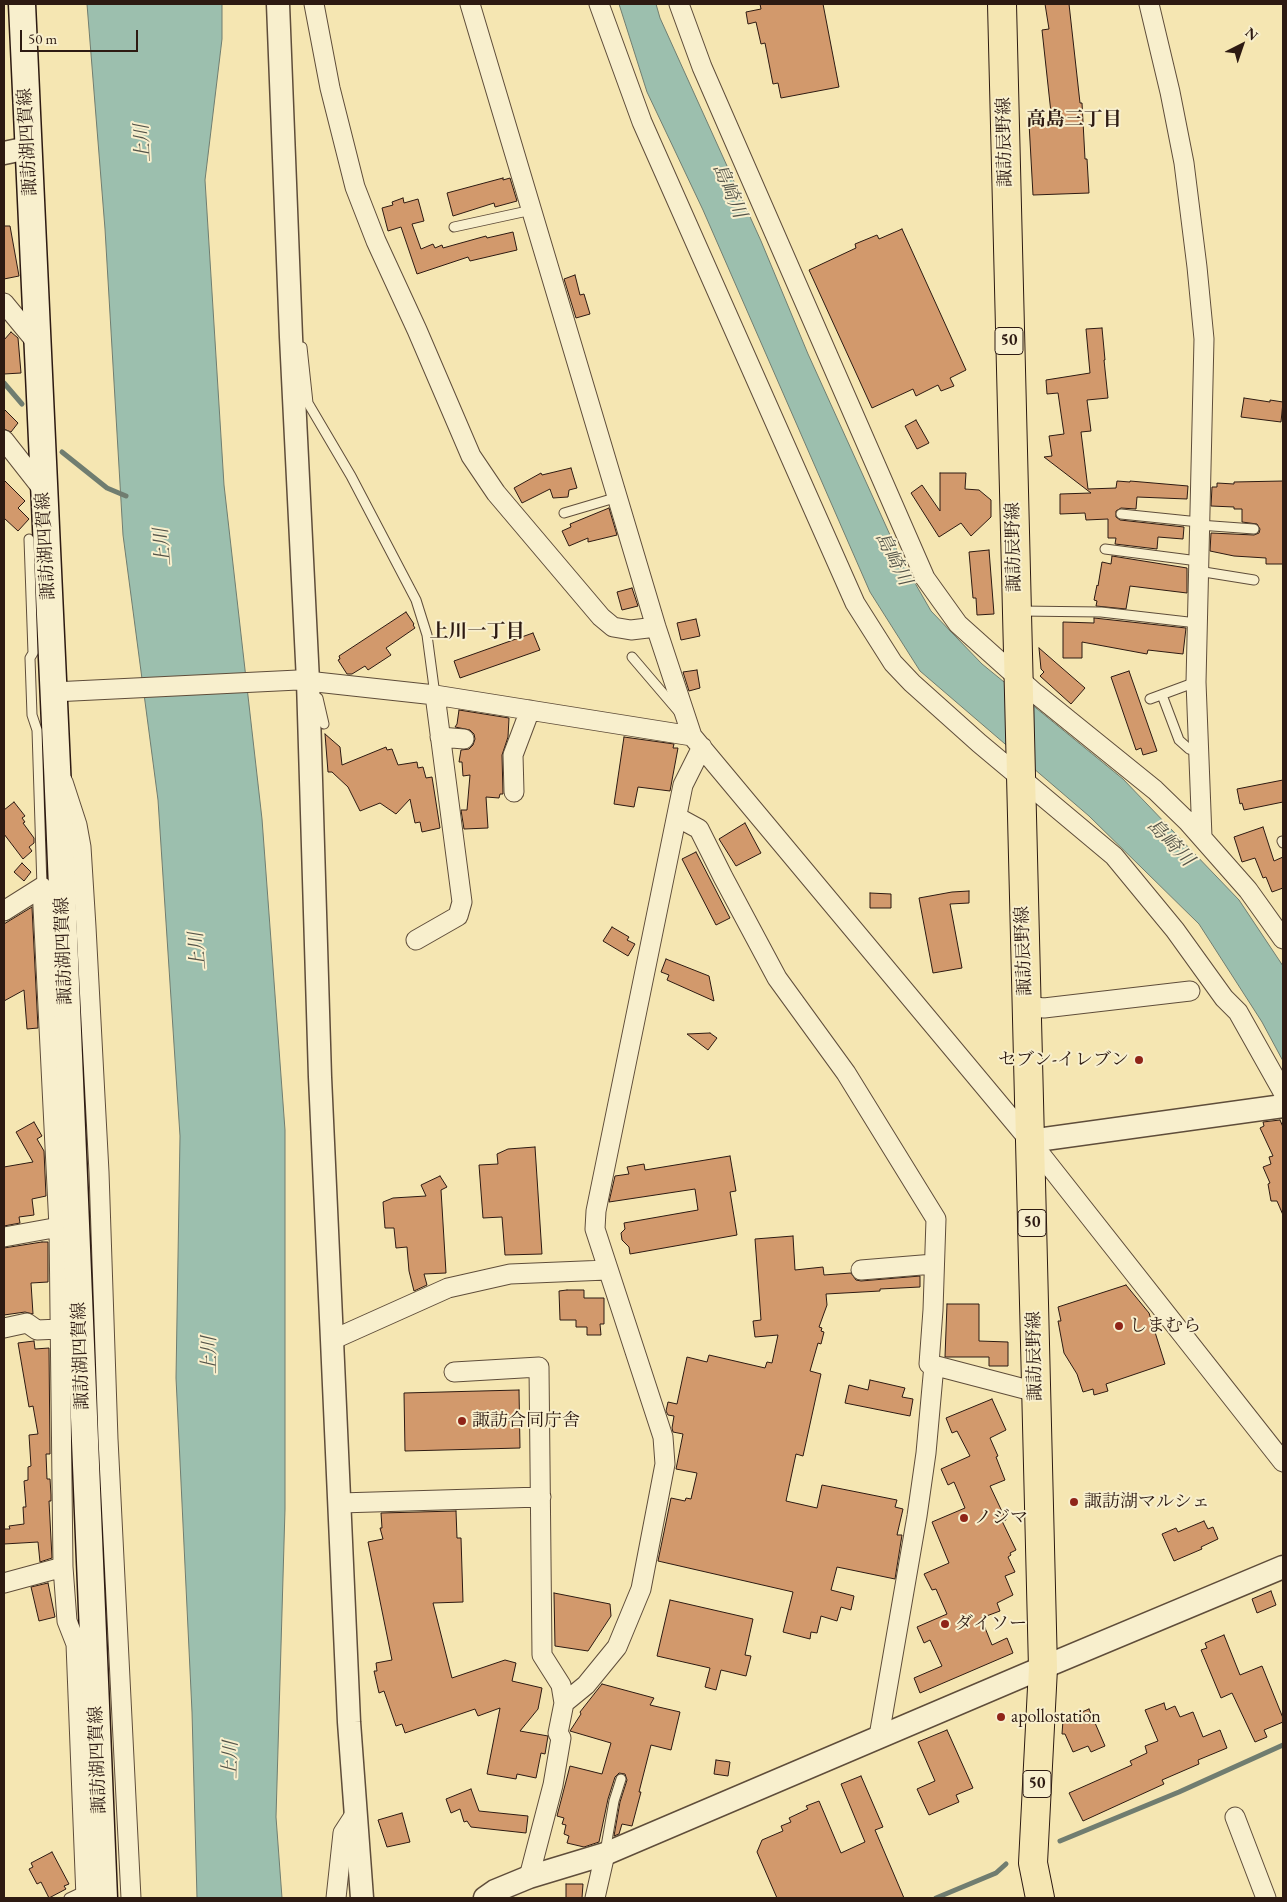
<!DOCTYPE html>
<html>
<head>
<meta charset="utf-8">
<style>
	body { margin:0 }
	#map { position:relative; width:1287px; height:1902px; overflow:hidden; background:#f5e6b2; font-family:"EB Garamond",serif }
	canvas { display:block }
	.frame { position:absolute; inset:0; border:5px solid #2d1a12; pointer-events:none }
	.north { position:absolute; left:1217px; top:20px; width:50px; height:50px; -webkit-text-stroke:4px #f8efcd; paint-order:stroke; rotate:41deg; font-size:14px; font-weight:700; line-height:20px; text-align:center; color:#2d1a12 }
	.north::after { content:''; display:block; margin:auto; width:18px; height:22px; background:#2d1a12; clip-path:polygon(50% 0,100% 100%,50% 72%,0 100%) }
	.scale { position:absolute; left:20px; top:30px; width:118px; height:22px; box-sizing:border-box; border:2px solid #2d1a12; border-top:0; padding-left:6px; font-size:15px; line-height:18px; white-space:nowrap; color:#2d1a12; -webkit-text-stroke:4px #f8efcd; paint-order:stroke }
</style>
</head>
<body>
<div id="map">
<canvas width="1287" height="1902"></canvas>
<div class="frame"></div>
<div class="north">N</div>
<div class="scale">50 m</div>
</div>
<script>
const context = document.querySelector('canvas').getContext('2d');
context.lineJoin = 'round';
function fillPath(path, color) { context.fillStyle = color; context.fill(path, 'evenodd'); }
const toPath = rows => new Path2D(rows.map(r => 'M' + r).join(''));
function stroke(path, color, width, dash) { context.strokeStyle = color; context.lineWidth = width; context.lineCap = dash ? 'butt' : 'round'; context.setLineDash(dash || []); context.stroke(path); }
function write(font, color, halo, rows, align = 'center') {
  context.font = font + ' "EB Garamond","Noto Serif JP",serif'; context.lineWidth = 4; context.setLineDash([]); context.textBaseline = 'middle'; context.strokeStyle = halo; context.fillStyle = color; for (const [text, x, y, turn = 0] of rows) {
    context.save(); context.translate(x, y); context.rotate((+turn || 0) * Math.PI / 180); context.textAlign = isNaN(turn) ? turn : align; if (halo) context.strokeText(text, 0, 0); context.fillText(text, 0, 0); context.restore();
  }
}
const water = toPath([
	[87,4,222,4,222,39,205,180,224,485,262,819,285,1130,285,1509,276,1817,282,1898,197,1898,192,1712,176,1378,180,1136,158,800,123,535,105,229,87,4],
	[619,4,656,4,660,18,761,241,808,354,900,557,931,611,982,664,1123,779,1239,900,1283,966,1283,1061,1262,1022,1199,924,1089,816,920,671,870,592,703,210,647,92,619,4]
]);
fillPath(water, '#9cbfae');
stroke(water, '#707d70', 1);
stroke(toPath([
	[4,383,22,404],
	[62,452,107,488,126,496],
	[1060,1841,1179,1792,1283,1745],
	[936,1898,996,1873,1006,1864]
]), '#707d70', 5);
const building = toPath([
	[760,4,823,4,839,87,781,98,778,83,773,84,765,43,761,44,756,22,748,24,746,12,761,9,760,4],
	[1045,4,1069,4,1080,103,1082,103,1085,159,1087,159,1089,193,1033,195,1029,123,1052,122,1042,30,1049,29,1045,4],
	[503,178,503,180,510,178,517,201,495,207,494,203,453,216,447,193,503,178],
	[403,198,404,203,418,199,424,221,412,224,421,249,433,244,435,248,442,245,443,248,486,236,487,238,513,232,517,250,470,261,468,257,417,274,401,227,388,231,382,208,393,205,392,202,403,198],
	[4,226,10,226,19,276,4,279,4,226],
	[902,229,966,370,950,378,954,386,941,391,938,385,916,396,913,389,872,408,809,270,856,248,855,244,877,235,879,239,902,229],
	[575,275,580,295,584,294,590,314,576,318,564,279,575,275],
	[1102,328,1105,360,1104,360,1108,398,1087,400,1091,431,1081,432,1088,489,1116,488,1117,481,1130,482,1130,481,1188,486,1187,499,1137,497,1136,509,1121,508,1116,511,1116,517,1120,520,1184,527,1183,539,1158,537,1157,549,1115,544,1116,538,1108,538,1108,519,1086,520,1085,513,1060,514,1060,494,1091,493,1044,457,1052,456,1049,436,1064,434,1058,393,1047,394,1046,380,1090,373,1086,329,1102,328],
	[11,332,18,338,21,373,4,374,4,340,11,332],
	[1244,398,1270,402,1270,400,1283,402,1281,422,1241,417,1244,398],
	[4,409,18,423,11,432,4,429,4,409],
	[916,420,929,443,917,449,905,426,916,420],
	[571,468,577,488,569,490,568,497,553,498,550,489,522,503,514,488,541,473,542,475,571,468],
	[940,473,966,473,965,489,979,490,991,500,991,517,971,536,961,523,939,537,911,493,922,485,940,511,940,473],
	[4,480,25,501,18,508,29,519,18,531,4,518,4,480],
	[1283,481,1283,564,1266,564,1266,558,1234,556,1210,551,1211,533,1254,535,1259,533,1260,529,1257,524,1242,522,1242,509,1234,509,1234,507,1211,506,1212,487,1217,487,1217,483,1234,484,1234,482,1283,481],
	[609,508,617,535,588,542,588,538,569,546,562,531,571,527,570,524,609,508],
	[989,550,994,614,977,615,976,598,973,598,969,552,989,550],
	[1112,556,1187,568,1187,593,1130,586,1126,609,1096,606,1097,601,1094,600,1097,585,1098,586,1102,562,1111,564,1112,556],
	[632,588,638,606,622,610,617,592,632,588],
	[406,612,414,624,413,625,415,628,386,648,391,655,368,670,365,666,352,674,347,674,338,660,340,659,339,656,406,612],
	[1094,618,1186,628,1183,654,1148,650,1147,654,1082,642,1082,658,1063,658,1063,622,1094,623,1094,618],
	[696,619,700,636,681,640,677,623,696,619],
	[533,633,540,650,460,678,454,661,533,633],
	[1039,648,1085,688,1071,704,1040,676,1044,672,1041,669,1039,648],
	[697,670,700,688,689,691,683,672,697,670],
	[1129,671,1157,751,1143,755,1141,748,1136,750,1111,677,1129,671],
	[459,710,509,718,508,737,502,755,503,794,500,794,499,798,486,797,488,828,464,829,461,810,467,810,470,775,463,776,462,762,459,762,461,750,469,749,473,745,475,739,474,734,470,730,455,727,457,724,459,710],
	[325,734,340,747,342,765,386,747,387,750,392,749,398,765,417,762,418,768,423,767,426,778,432,777,440,828,422,832,420,822,415,823,410,799,396,814,380,803,360,811,348,787,332,772,328,772,325,734],
	[624,737,674,744,673,748,678,748,670,791,638,787,634,807,614,804,624,737],
	[1283,780,1283,802,1244,810,1242,803,1240,804,1237,789,1283,780],
	[14,802,25,816,22,818,25,822,23,823,34,838,34,843,29,847,32,851,23,859,4,834,4,810,14,802],
	[745,823,761,853,736,866,719,839,745,823],
	[1263,827,1274,861,1283,857,1283,888,1272,892,1266,877,1263,878,1255,858,1242,862,1234,837,1263,827],
	[696,852,730,918,716,925,682,859,696,852],
	[22,863,31,872,24,881,14,872,22,863],
	[969,891,969,903,950,904,962,968,933,973,919,898,952,892,969,891],
	[870,893,891,894,891,908,870,908,870,893],
	[32,907,38,1028,27,1029,24,990,4,1001,4,924,32,907],
	[612,927,629,937,627,940,635,944,628,956,603,941,612,927],
	[666,959,709,976,714,1001,667,980,669,975,661,972,666,959],
	[710,1033,717,1038,708,1050,687,1034,710,1033],
	[1280,1120,1283,1127,1283,1215,1277,1201,1271,1201,1268,1184,1270,1183,1263,1167,1271,1164,1269,1157,1273,1156,1260,1128,1264,1126,1263,1122,1280,1120],
	[34,1122,42,1136,37,1139,44,1151,46,1196,32,1199,34,1215,19,1217,20,1223,4,1226,4,1167,33,1162,16,1132,34,1122],
	[535,1147,542,1254,505,1255,502,1217,483,1218,479,1165,498,1164,497,1154,508,1149,535,1147],
	[730,1156,736,1191,730,1192,737,1235,630,1254,629,1247,622,1240,621,1233,625,1229,624,1223,698,1210,695,1189,609,1202,615,1176,629,1174,627,1167,644,1164,645,1170,730,1156],
	[440,1176,447,1187,441,1190,446,1273,424,1274,427,1285,414,1291,409,1271,407,1247,396,1248,394,1228,385,1228,383,1202,393,1198,426,1196,421,1185,440,1176],
	[793,1236,795,1270,823,1267,824,1275,851,1273,856,1280,861,1281,920,1276,920,1287,880,1289,880,1291,826,1294,827,1305,819,1327,822,1328,821,1331,824,1332,821,1344,818,1343,810,1371,821,1374,803,1456,796,1454,786,1501,817,1508,822,1485,897,1500,895,1507,903,1509,897,1535,902,1535,895,1579,837,1567,831,1590,854,1596,851,1610,841,1607,837,1621,821,1616,817,1633,811,1632,810,1639,783,1632,793,1592,658,1561,671,1498,685,1501,686,1498,691,1499,697,1473,676,1469,683,1434,673,1432,672,1428,674,1416,668,1415,666,1411,668,1402,677,1404,687,1357,707,1362,709,1355,765,1368,767,1362,772,1363,778,1335,755,1337,753,1321,761,1320,755,1239,793,1236],
	[42,1242,48,1242,48,1282,31,1283,33,1314,25,1312,4,1315,4,1248,42,1242],
	[1126,1285,1149,1313,1165,1364,1106,1384,1108,1391,1094,1395,1093,1389,1083,1392,1077,1374,1064,1353,1058,1321,1061,1321,1058,1307,1126,1285],
	[567,1290,584,1290,584,1298,604,1298,604,1324,600,1324,601,1335,587,1335,587,1327,576,1327,576,1320,560,1320,559,1291,567,1290],
	[947,1304,979,1304,979,1341,1008,1342,1008,1366,989,1366,989,1357,945,1357,947,1304],
	[34,1341,35,1349,49,1348,50,1454,46,1454,47,1479,50,1479,51,1495,51,1501,49,1501,52,1558,40,1562,38,1542,4,1544,4,1529,10,1529,9,1526,24,1524,23,1507,26,1507,24,1481,28,1480,28,1467,31,1466,29,1435,38,1434,33,1406,29,1407,18,1343,34,1341],
	[870,1380,905,1388,902,1397,913,1399,910,1416,845,1403,849,1385,868,1390,870,1380],
	[519,1390,520,1448,405,1451,404,1393,519,1390],
	[992,1399,1006,1430,990,1438,998,1456,996,1457,1005,1480,990,1486,1006,1520,1002,1521,1016,1550,1010,1553,1011,1555,1008,1557,1015,1572,1005,1576,1013,1595,997,1603,1000,1611,981,1618,992,1645,1007,1638,1013,1653,920,1693,914,1678,942,1666,930,1640,924,1643,917,1627,947,1614,936,1589,932,1590,924,1574,949,1563,932,1522,965,1508,954,1482,948,1485,941,1469,970,1456,957,1431,952,1433,946,1418,992,1399],
	[456,1511,457,1538,461,1538,463,1602,433,1603,452,1678,505,1660,516,1663,512,1681,542,1688,538,1709,520,1731,548,1736,545,1754,541,1753,536,1778,517,1774,516,1779,487,1774,500,1708,478,1716,475,1709,405,1733,402,1724,396,1726,384,1691,379,1693,374,1671,377,1671,376,1663,392,1660,368,1542,383,1539,380,1528,382,1528,381,1513,456,1511],
	[1204,1521,1208,1529,1213,1527,1218,1539,1201,1547,1202,1549,1174,1561,1162,1534,1176,1528,1178,1532,1204,1521],
	[48,1583,55,1617,39,1621,31,1587,48,1583],
	[1271,1591,1276,1605,1257,1613,1252,1599,1271,1591],
	[554,1593,610,1604,611,1616,588,1651,555,1646,554,1593],
	[670,1600,753,1619,745,1655,751,1656,746,1676,721,1670,716,1690,705,1687,710,1668,657,1656,670,1600],
	[1224,1635,1240,1675,1262,1666,1283,1718,1283,1722,1264,1730,1267,1737,1255,1742,1232,1693,1221,1698,1201,1650,1207,1648,1205,1643,1224,1635],
	[602,1684,654,1698,650,1705,680,1712,671,1750,651,1745,639,1792,641,1792,632,1826,622,1824,619,1834,614,1836,620,1802,627,1780,625,1774,619,1773,615,1777,608,1799,599,1842,584,1847,567,1843,569,1836,564,1834,566,1825,562,1824,564,1818,557,1816,570,1766,602,1774,611,1743,570,1731,581,1714,580,1712,602,1684],
	[1164,1703,1166,1710,1175,1706,1180,1717,1193,1712,1203,1737,1220,1730,1227,1748,1198,1760,1199,1764,1162,1780,1164,1784,1083,1821,1069,1793,1132,1765,1130,1761,1147,1753,1145,1746,1158,1741,1145,1710,1164,1703],
	[1089,1709,1105,1746,1091,1752,1088,1746,1073,1752,1065,1734,1062,1734,1063,1720,1089,1709],
	[947,1730,973,1788,956,1795,959,1802,929,1815,917,1789,935,1781,918,1742,947,1730],
	[716,1760,730,1762,728,1776,714,1774,716,1760],
	[861,1776,883,1827,875,1830,904,1898,777,1898,757,1852,762,1840,783,1831,781,1826,791,1822,789,1818,808,1809,806,1806,819,1801,841,1853,865,1842,841,1784,861,1776],
	[471,1789,479,1811,528,1816,526,1833,471,1827,467,1821,464,1822,460,1809,451,1813,446,1799,471,1789],
	[402,1813,410,1842,387,1847,378,1820,402,1813],
	[52,1852,69,1884,64,1886,66,1889,49,1898,41,1882,37,1884,29,1869,33,1867,31,1863,52,1852],
	[566,1884,583,1884,582,1898,566,1898,566,1884]
]);
fillPath(building, '#d2996c');
stroke(building, '#2d1a12', 1);
const service = toPath([
	[454,227,532,210],
	[302,347,308,403,351,476,416,600,427,635,435,695],
	[564,513,618,497],
	[1121,514,1199,522],
	[1199,525,1254,529],
	[29,539,33,653,30,658,32,715,37,730,42,887],
	[1105,549,1198,561],
	[1198,571,1254,580],
	[1020,611,1101,612,1197,623],
	[632,657,679,712],
	[1162,695,1179,740,1189,749,1199,751],
	[318,698,324,724],
	[1150,699,1196,682],
	[1282,841,1283,843],
	[605,1852,614,1801,621,1779],
	[69,1898,86,1890]
]);
const minor = toPath([
	[314,4,330,88,355,187,376,241,417,330,471,456,496,493,601,617,613,627,631,630,656,627],
	[470,4,656,627,692,736,1030,1141,1283,1462],
	[599,4,642,122,855,603,893,663,912,683,979,743,1114,856,1175,930,1224,998,1238,1012,1283,1092],
	[679,4,702,67,925,578,958,624,1035,693,1155,790,1188,822,1248,890,1283,939],
	[1149,4,1170,92,1184,163,1197,267,1204,339,1196,682,1202,837],
	[4,303,37,343],
	[4,440,44,491],
	[53,692,298,680,435,695,692,736],
	[440,737,464,739],
	[63,782,77,825,81,847,86,927,99,1172,108,1439,131,1898],
	[514,792,513,755,530,710],
	[677,817,699,829,723,877,777,978,846,1073,936,1219,933,1310,929,1364,1036,1392],
	[4,911,42,887,59,1227,63,1567,67,1621,76,1644,86,1898],
	[416,940,458,916,462,902,435,695],
	[1026,1006,1044,1008,1190,991],
	[4,1237,59,1227],
	[861,1270,934,1264],
	[4,1328,27,1323,37,1330,60,1329],
	[332,1340,448,1288,510,1274,607,1270],
	[454,1372,539,1367,542,1655,561,1685,564,1703],
	[340,1503,541,1497],
	[4,1583,63,1567],
	[879,1736,917,1516,926,1453,934,1365],
	[1235,1817,1266,1898],
	[529,1877,553,1785,561,1738,558,1733,564,1703,586,1685,617,1647,641,1589,665,1464,663,1437,595,1229,596,1211,683,785,702,747],
	[336,1898,343,1833,356,1813],
	[595,1898,605,1854]
]);
const tertiary = toPath([
	[278,4,291,337,308,681,320,1077,332,1340,349,1722,362,1898],
	[4,153,28,148],
	[1030,1141,1283,1106],
	[485,1898,495,1891,529,1877,605,1854,1025,1675,1283,1567]
]);
const secondary = toPath([
	[22,4,57,767,104,1898]
]);
const primary = toPath([
	[1002,4,1043,1668,1033,1863,1040,1898]
]);
stroke(service, '#5f4d3a', 11);
stroke(minor, '#5f4d3a', 21);
stroke(tertiary, '#5f4d3a', 25);
stroke(secondary, '#2d1a12', 29);
stroke(primary, '#2d1a12', 30);
stroke(service, '#f8efcd', 9);
stroke(minor, '#f8efcd', 19);
stroke(tertiary, '#f8efcd', 22);
stroke(secondary, '#f8efcd', 26);
stroke(primary, '#f5e6b2', 28);
for (const [x, y, r, color] of [
	[1139,1060,5,"#8f2418"],
	[1119,1326,5,"#8f2418"],
	[462,1421,5,"#8f2418"],
	[1074,1502,5,"#8f2418"],
	[964,1518,5,"#8f2418"],
	[945,1624,5,"#8f2418"],
	[1001,1717,5,"#8f2418"]
]) { const dot = new Path2D(); dot.arc(x, y, r, 0, 2 * Math.PI); context.fillStyle = color; context.fill(dot); stroke(dot, '#f8efcd', 2); }
for (const [x, y, w] of [
	[1009,341,28],
	[1032,1223,28],
	[1037,1784,28]
]) { const box = new Path2D(); box.roundRect(x - w / 2, y - 13.5, w, 27, 4); context.fillStyle = '#f8efcd'; context.fill(box); stroke(box, '#2d1a12', 1); }
write('bold 16px', '#2d1a12', null, [
	["50",1009,341],
	["50",1032,1223],
	["50",1037,1784]
]);
write('18px', '#2d1a12', '#f8efcd', [
	["諏訪湖四賀線",28,142,-93],
	["諏訪辰野線",1005,142,-91],
	["諏訪湖四賀線",46,546,-93],
	["諏訪辰野線",1014,547,-91],
	["諏訪湖四賀線",64,951,-92],
	["諏訪辰野線",1024,951,-92],
	["諏訪湖四賀線",81,1356,-92],
	["諏訪辰野線",1035,1356,-91],
	["諏訪湖四賀線",98,1760,-92]
]);
write('18px', '#2d1a12', '#f8efcd', [
	["セブン-イレブン",1129,1060,"right"],
	["しまむら",1129,1326],
	["諏訪合同庁舎",472,1421],
	["諏訪湖マルシェ",1084,1502],
	["ノジマ",974,1518],
	["ダイソー",955,1624],
	["apollostation",1011,1717]
], 'left');
write('bold 19px', '#2d1a12', '#f8efcd', [
	["高島三丁目",1074,120],
	["上川一丁目",477,632]
]);
write('italic 19px', '#545449', '#f8efcd', [
	["上川",143,143,-93],
	["島崎川",729,191,67],
	["上川",163,547,-95],
	["島崎川",893,559,63],
	["島崎川",1170,843,46],
	["上川",198,951,-95],
	["上川",210,1355,-91],
	["上川",231,1760,-89]
]);
</script>
</body>
</html>
